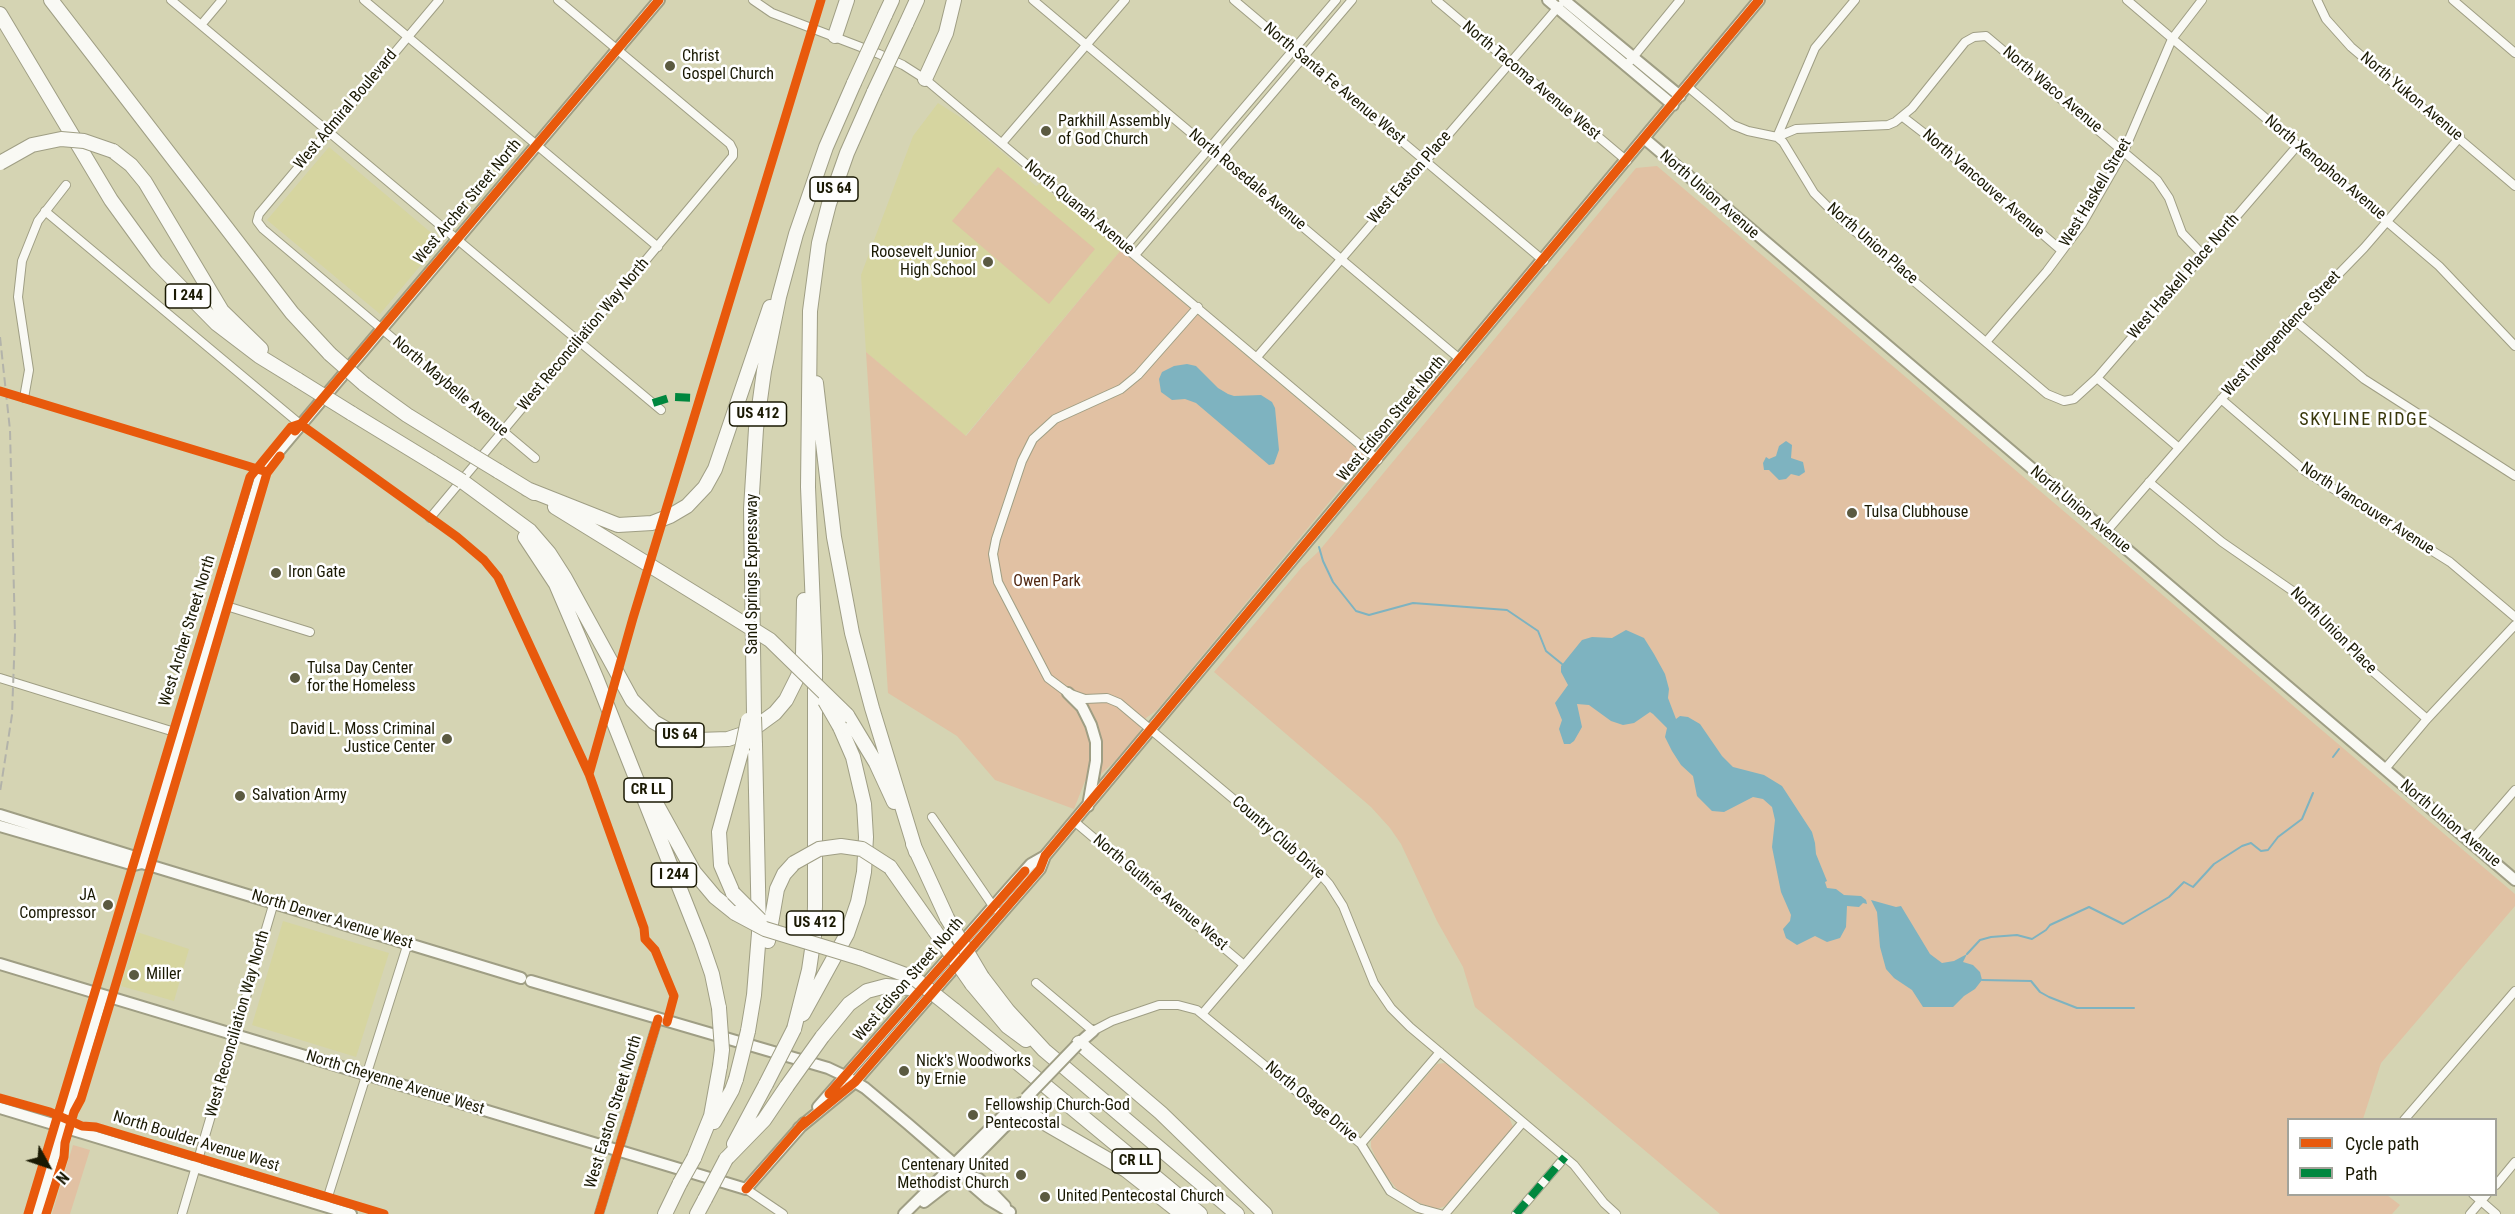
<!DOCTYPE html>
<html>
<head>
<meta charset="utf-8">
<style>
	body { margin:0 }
	#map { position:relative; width:2515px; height:1214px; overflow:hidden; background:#d5d4b3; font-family:"Roboto Condensed",sans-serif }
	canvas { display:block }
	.legend { position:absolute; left:2287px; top:1118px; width:210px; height:78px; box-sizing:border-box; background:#fff; border:2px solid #a3a39a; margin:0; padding:8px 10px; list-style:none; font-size:18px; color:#1a1903 }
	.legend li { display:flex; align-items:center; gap:12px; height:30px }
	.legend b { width:30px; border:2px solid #a3a39a }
	.north { position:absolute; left:18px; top:1136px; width:60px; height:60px; -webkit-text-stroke:4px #fff; paint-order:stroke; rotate:130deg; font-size:16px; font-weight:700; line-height:24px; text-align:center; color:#1a1903 }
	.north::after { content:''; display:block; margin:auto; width:21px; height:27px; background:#1a1903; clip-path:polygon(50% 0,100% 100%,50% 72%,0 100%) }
</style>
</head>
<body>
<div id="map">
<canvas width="2515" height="1214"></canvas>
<ul class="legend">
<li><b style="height:8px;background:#e8590c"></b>Cycle path</li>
<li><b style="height:8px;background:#00873e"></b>Path</li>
</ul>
<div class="north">N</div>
</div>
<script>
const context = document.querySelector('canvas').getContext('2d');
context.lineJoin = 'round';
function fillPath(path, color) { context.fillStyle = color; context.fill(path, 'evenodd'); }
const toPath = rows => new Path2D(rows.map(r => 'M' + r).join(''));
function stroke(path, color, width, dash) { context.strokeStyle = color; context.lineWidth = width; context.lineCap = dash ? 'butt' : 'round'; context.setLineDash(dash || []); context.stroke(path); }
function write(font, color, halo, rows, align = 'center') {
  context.font = font + ' "Roboto Condensed",sans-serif'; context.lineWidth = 5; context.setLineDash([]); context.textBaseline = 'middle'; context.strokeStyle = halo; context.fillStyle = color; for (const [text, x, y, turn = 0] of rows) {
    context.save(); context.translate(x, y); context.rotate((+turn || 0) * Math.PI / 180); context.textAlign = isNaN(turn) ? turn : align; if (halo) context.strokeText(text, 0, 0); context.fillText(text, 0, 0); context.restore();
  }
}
fillPath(toPath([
	[938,103,963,119,1028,174,1031,177,1029,180,1036,186,1040,184,1121,250,965,436,866,352,861,275,913,136],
	[329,147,441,241,380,314,267,220],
	[283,921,389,953,356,1057,252,1025],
	[137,932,189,949,174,1001,121,986]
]), '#d6d5a0');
fillPath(toPath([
	[1657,166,2515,894,2515,906,2381,1063,2363,1119,2288,1120,2288,1194,2387,1195,2400,1205,2392,1214,1720,1214,1475,1007,1463,967,1437,921,1401,844,1390,828,1371,807,1214,672,1302,567,1319,551,1636,168],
	[998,167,1095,249,1049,304,952,221],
	[1121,250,1364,455,1365,459,1157,710,1146,718,1138,734,1113,763,1098,777,1085,781,1074,809,995,780,957,736,888,693,866,352,966,436],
	[1445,1063,1509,1117,1513,1127,1445,1206,1437,1209,1414,1201,1400,1193,1381,1169,1371,1147,1371,1141,1437,1064],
	[73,1145,90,1150,70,1214,52,1214]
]), '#e1c1a3');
fillPath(toPath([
	[1187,364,1196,366,1218,388,1228,394,1234,396,1261,395,1272,402,1275,408,1279,450,1274,464,1269,465,1196,403,1185,399,1172,400,1161,392,1159,379,1162,372,1174,366],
	[1786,441,1792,445,1791,458,1803,462,1805,472,1799,476,1791,474,1786,479,1779,480,1769,470,1764,470,1763,463,1766,457,1769,459,1776,456,1779,446],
	[1626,630,1644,638,1654,654,1665,674,1669,689,1668,698,1676,719,1680,716,1688,717,1700,724,1722,756,1733,767,1764,775,1782,786,1812,832,1815,843,1816,854,1827,881,1825,882,1827,888,1836,889,1844,895,1861,896,1866,900,1867,904,1863,903,1859,907,1847,906,1846,927,1840,938,1827,942,1815,936,1797,945,1786,938,1783,929,1790,921,1791,915,1781,892,1772,847,1775,820,1772,807,1763,799,1753,797,1724,812,1712,811,1697,796,1693,776,1681,765,1672,751,1665,737,1667,728,1653,714,1650,712,1634,723,1623,725,1611,721,1589,705,1577,704,1582,727,1574,741,1570,744,1564,744,1559,729,1562,720,1555,703,1568,685,1561,672,1561,666,1582,640,1592,637,1612,638],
	[1871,900,1896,907,1901,906,1930,954,1942,963,1954,961,1967,954,1963,962,1973,965,1980,972,1982,980,1975,989,1964,996,1953,1007,1923,1007,1912,990,1894,978,1886,969,1880,947,1877,912]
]), '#7eb3c0');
stroke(toPath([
	[1319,547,1323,561,1333,582,1356,611,1369,615,1413,603,1507,610,1538,631,1546,651,1562,664],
	[2333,757,2339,749],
	[1967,954,1980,940,1991,937,2017,935,2032,939,2046,930,2050,925,2089,907,2123,924,2169,897,2184,882,2193,887,2214,864,2242,846,2251,843,2261,851,2268,850,2278,837,2302,819,2313,793],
	[1982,980,2031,981,2040,992,2049,997,2077,1008,2134,1008]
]), '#7eb3c0', 2);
const street = toPath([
	[171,0,661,410],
	[364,0,658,247],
	[439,0,259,214,257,221,263,229,535,458],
	[753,0,772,13,879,54,903,65,925,79,1378,460],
	[1033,0,1461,360],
	[1234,0,1544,261],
	[1436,0,1627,161],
	[2127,0,2439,266,2515,346],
	[2317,0,2326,19,2351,47,2515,186],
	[2453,0,2515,53],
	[201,25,222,0],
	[1626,66,1680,0],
	[1688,87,1733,125,1748,131,1777,137,1783,142,1814,193,1837,216,2047,394,2064,401,2074,399,2097,378,2298,145],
	[1903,117,1938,144,2062,251],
	[1777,137,1796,129,1888,125,1895,122,1912,108,1965,42,1974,37,1986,36,2157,180,2169,198,2182,233,2203,255],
	[1777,137,1815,48,1855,0],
	[1002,143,1125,0],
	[45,211,300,424],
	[1125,247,1336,0],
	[1135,255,1352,0],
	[1198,307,1138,375,1121,389,1055,419,1033,439,1022,461,996,539,993,554,998,582,1048,678,1068,693,1085,699,1107,698,1119,703,1312,865,1329,884,1343,906,1374,983,1391,1008,1410,1027,1574,1165,1604,1203,1616,1214],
	[2293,319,2364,379,2515,476],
	[1986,342,2047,271,2082,224,2124,151,2172,39,2202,0],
	[1257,357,1559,6],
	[2097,378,2179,448],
	[24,398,29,370,18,297,22,261,38,221,66,185],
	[2221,399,2305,471,2450,562,2515,617],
	[2149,482,2222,542,2297,594,2333,628,2361,661,2427,719],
	[430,518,733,156,733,150,730,144,558,0],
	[2106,532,2257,358,2364,248,2460,137],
	[220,604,310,632],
	[0,678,181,734],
	[2385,769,2427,719,2515,625],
	[932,817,995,909],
	[1075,822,1244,965],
	[2470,842,2515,790],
	[1036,983,1093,1031,1112,1021,1159,1005,1178,1005,1197,1010,1361,1144,1390,1191,1418,1208,1440,1214],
	[1203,1013,1321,875],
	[2404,1120,2515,991],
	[1361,1144,1440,1052],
	[2496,1185,2515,1162],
	[746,1189,783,1214],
	[2473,1194,2496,1214],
	[325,1206,408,943],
	[182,1214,274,902],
	[599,1214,658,1019],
	[1445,1214,1523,1122],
	[1516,1214,1565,1157],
	[2470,1214,2487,1194]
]);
const secondary = toPath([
	[1548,0,1673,105],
	[1564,0,1680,96],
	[1645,139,2515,880],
	[1068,693,1082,707,1091,725,1096,742,1096,761,1088,806],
	[0,815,132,856,142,863],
	[0,826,134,865,142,863,521,978],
	[142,863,262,471,659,0],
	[0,964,746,1189,804,1123],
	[531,981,828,1068,845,1076,865,1088,908,1124,967,1175,973,1186,988,1199,1010,1212],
	[1077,1045,1093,1031],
	[818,1107,1013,884,1031,864,1045,856],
	[0,1108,351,1214],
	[799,1128,855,1082,1040,869,1045,856,1759,0],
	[967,1175,979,1179,1005,1206],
	[924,1202,951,1181,1015,1116,1017,1107],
	[37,1214,103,995],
	[904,1214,1009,1110,1021,1103]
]);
const highway = toPath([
	[51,0,292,313,330,354],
	[0,14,111,200,156,262,217,324,259,356,298,380],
	[885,15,892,0],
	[906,24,917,0],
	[835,36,847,0],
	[925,79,946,33,954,0],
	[113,151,131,165,145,182,222,311,261,349],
	[816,383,834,537,852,633,872,708,916,852],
	[364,384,407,415,470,454],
	[351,413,433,463],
	[498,471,534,493],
	[462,481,530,531,549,553,565,578,632,700,654,722,675,734,698,740,728,739,749,732,775,713,786,700,798,676,803,655,804,600],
	[527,489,618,525,652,523,670,516,687,506,705,487,715,469,770,307],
	[555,507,714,605],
	[525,537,556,584,597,680,701,942,712,974,719,1008],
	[754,715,751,509,756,429,764,371,779,297,796,234,826,147,854,83],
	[847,715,876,763,894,802],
	[648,789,694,872,715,897,735,913],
	[913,844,947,918],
	[890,867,935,931],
	[733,893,721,865,719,832,742,749],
	[768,941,777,889,784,874,794,863],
	[860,958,914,978],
	[982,977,1008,1011,1044,1050,1237,1214],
	[972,984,1007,1026,1026,1040],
	[954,1010,1200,1214],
	[803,1014,847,934,858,902,864,872,866,837,864,804,853,757,840,727],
	[794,1029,809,970,814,936,815,906,815,656,808,487,810,311,819,243,829,204,847,153,874,92],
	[748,1031,754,995,759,933,755,744],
	[822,1037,849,1004,867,991,886,986,910,988],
	[1079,1043,1161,1113,1265,1214],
	[1017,1107,1126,1170,1182,1214],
	[714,1122,732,1090,736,1079],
	[734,1144,766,1084],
	[694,1158,711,1116,720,1066],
	[726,1159,764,1120,787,1086],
	[665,1214,680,1183],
	[697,1214,705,1199]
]);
stroke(street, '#9f9e84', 10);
stroke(secondary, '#9f9e84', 14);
stroke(highway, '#9f9e84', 16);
stroke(street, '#f9f9f4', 8);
stroke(secondary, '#f9f9f4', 10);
stroke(highway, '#f9f9f4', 14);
stroke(toPath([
	[0,337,10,430,15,634,12,715,0,792]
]), '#b3b3aa', 2, [9, 4.5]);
const secondaryBridge = toPath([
	[1026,1098,1077,1045]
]);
const highwayBridge = toPath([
	[854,83,885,15],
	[874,92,906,24],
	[0,163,32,145,61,139,84,141,113,151],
	[330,354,364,384],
	[298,380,351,413],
	[470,454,498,471],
	[433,463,462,481],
	[714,605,770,640,847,715],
	[825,701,840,727],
	[754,717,755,744],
	[742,749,748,720],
	[794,863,819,849,841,846,862,849,890,867],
	[733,893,760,920],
	[735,913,765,929,860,958],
	[947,918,982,977],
	[935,931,972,984],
	[914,978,954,1010],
	[719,1008,722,1050,720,1066],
	[736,1079,748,1031],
	[766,1084,794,1029],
	[787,1086,822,1037],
	[680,1183,694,1158],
	[705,1199,726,1159]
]);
stroke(secondaryBridge, '#9f9e84', 14, []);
stroke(highwayBridge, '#9f9e84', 16, []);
stroke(secondaryBridge, '#f9f9f4', 10);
stroke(highwayBridge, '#f9f9f4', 14);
stroke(toPath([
	[653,403,672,397,699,398],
	[1516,1214,1565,1157]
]), '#00873e', 8, [15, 8]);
stroke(toPath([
	[0,391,264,471],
	[300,424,457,537,484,560,498,577,589,774,644,928,645,939,655,950,674,996,667,1022],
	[295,431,659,0],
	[589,774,633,618,821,0],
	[829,1094,1025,871],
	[0,1098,50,1112,82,1126,96,1127,384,1214],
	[799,1128,855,1082,1040,869,1045,856,1759,0],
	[746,1189,805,1121],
	[28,1214,250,477,291,427,300,424],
	[46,1214,64,1157,65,1143,74,1112,81,1099,109,1007,267,473,280,456],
	[599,1214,658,1019]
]), '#e8590c', 9);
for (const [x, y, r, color] of [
	[670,66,6,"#5b5a41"],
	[1046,131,6,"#5b5a41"],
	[988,262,6,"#5b5a41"],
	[1852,513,6,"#5b5a41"],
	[276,573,6,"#5b5a41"],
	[295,678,6,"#5b5a41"],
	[447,739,6,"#5b5a41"],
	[240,796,6,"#5b5a41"],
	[108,905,6,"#5b5a41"],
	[134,975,6,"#5b5a41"],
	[904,1071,6,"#5b5a41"],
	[973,1115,6,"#5b5a41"],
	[1021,1175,6,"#5b5a41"],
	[1045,1197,6,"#5b5a41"]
]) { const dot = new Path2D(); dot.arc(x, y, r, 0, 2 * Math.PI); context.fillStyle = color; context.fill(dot); stroke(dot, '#fff', 2); }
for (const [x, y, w] of [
	[834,189,48],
	[188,296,45],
	[758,414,57],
	[680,735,48],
	[648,790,48],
	[674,875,45],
	[815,923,57],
	[1136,1161,48]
]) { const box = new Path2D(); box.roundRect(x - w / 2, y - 12, w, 24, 4.5); context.fillStyle = '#fff'; context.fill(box); stroke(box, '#1a1903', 1.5); }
write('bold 15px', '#1a1903', null, [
	["US 64",834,189],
	["I 244",188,296],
	["US 412",758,414],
	["US 64",680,735],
	["CR LL",648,790],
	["I 244",674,875],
	["US 412",815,923],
	["CR LL",1136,1161]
]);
write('16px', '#1a1903', '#fff', [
	["Christ",682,57],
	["Gospel Church",682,75],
	["Parkhill Assembly",1058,122],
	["of God Church",1058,140],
	["Roosevelt Junior",976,253,"right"],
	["High School",976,271,"right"],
	["Tulsa Clubhouse",1864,513],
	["Iron Gate",288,573],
	["Tulsa Day Center",307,669],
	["for the Homeless",307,687],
	["David L. Moss Criminal",435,730,"right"],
	["Justice Center",435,748,"right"],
	["Salvation Army",252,796],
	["JA",96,896,"right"],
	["Compressor",96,914,"right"],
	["Miller",146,975],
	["Nick's Woodworks",916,1062],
	["by Ernie",916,1080],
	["Fellowship Church-God",985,1106],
	["Pentecostal",985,1124],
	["Centenary United",1009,1166,"right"],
	["Methodist Church",1009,1184,"right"],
	["United Pentecostal Church",1057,1197]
], 'left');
write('16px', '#1a1903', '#fff', [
	["North Tacoma Avenue West",1531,81,40],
	["North Santa Fe Avenue West",1334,84,40],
	["North Waco Avenue",2052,90,40],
	["North Yukon Avenue",2411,97,40],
	["West Admiral Boulevard",346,110,-50],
	["North Xenophon Avenue",2325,168,40],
	["West Easton Place",1410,178,-49],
	["North Rosedale Avenue",1247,180,40],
	["North Vancouver Avenue",1983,184,41],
	["West Haskell Street",2096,193,-59],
	["North Union Avenue",1709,195,41],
	["West Archer Street North",468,202,-50],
	["North Quanah Avenue",1079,208,40],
	["North Union Place",1872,244,41],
	["West Haskell Place North",2184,277,-49],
	["West Independence Street",2282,334,-47],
	["West Reconciliation Way North",584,335,-50],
	["North Maybelle Avenue",450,387,40],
	["West Edison Street North",1392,419,-50],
	["North Vancouver Avenue",2367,509,33],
	["North Union Avenue",2080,510,40],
	["Sand Springs Expressway",753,574,-90],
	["West Archer Street North",188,631,-73],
	["North Union Place",2333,631,45],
	["North Union Avenue",2450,824,40],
	["Country Club Drive",1278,838,41],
	["North Guthrie Avenue West",1160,893,40],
	["North Denver Avenue West",332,920,17],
	["West Edison Street North",909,980,-49],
	["West Reconciliation Way North",238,1024,-74],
	["North Cheyenne Avenue West",395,1083,17],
	["North Osage Drive",1311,1102,40],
	["West Easton Street North",614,1112,-73],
	["North Boulder Avenue West",196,1142,17]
]);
write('16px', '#522811', '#fff', [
	["Owen Park",1047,582]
]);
context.letterSpacing = '1.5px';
write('18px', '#3a380b', '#fff', [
	["SKYLINE RIDGE",2364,420]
]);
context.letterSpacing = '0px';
</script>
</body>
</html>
